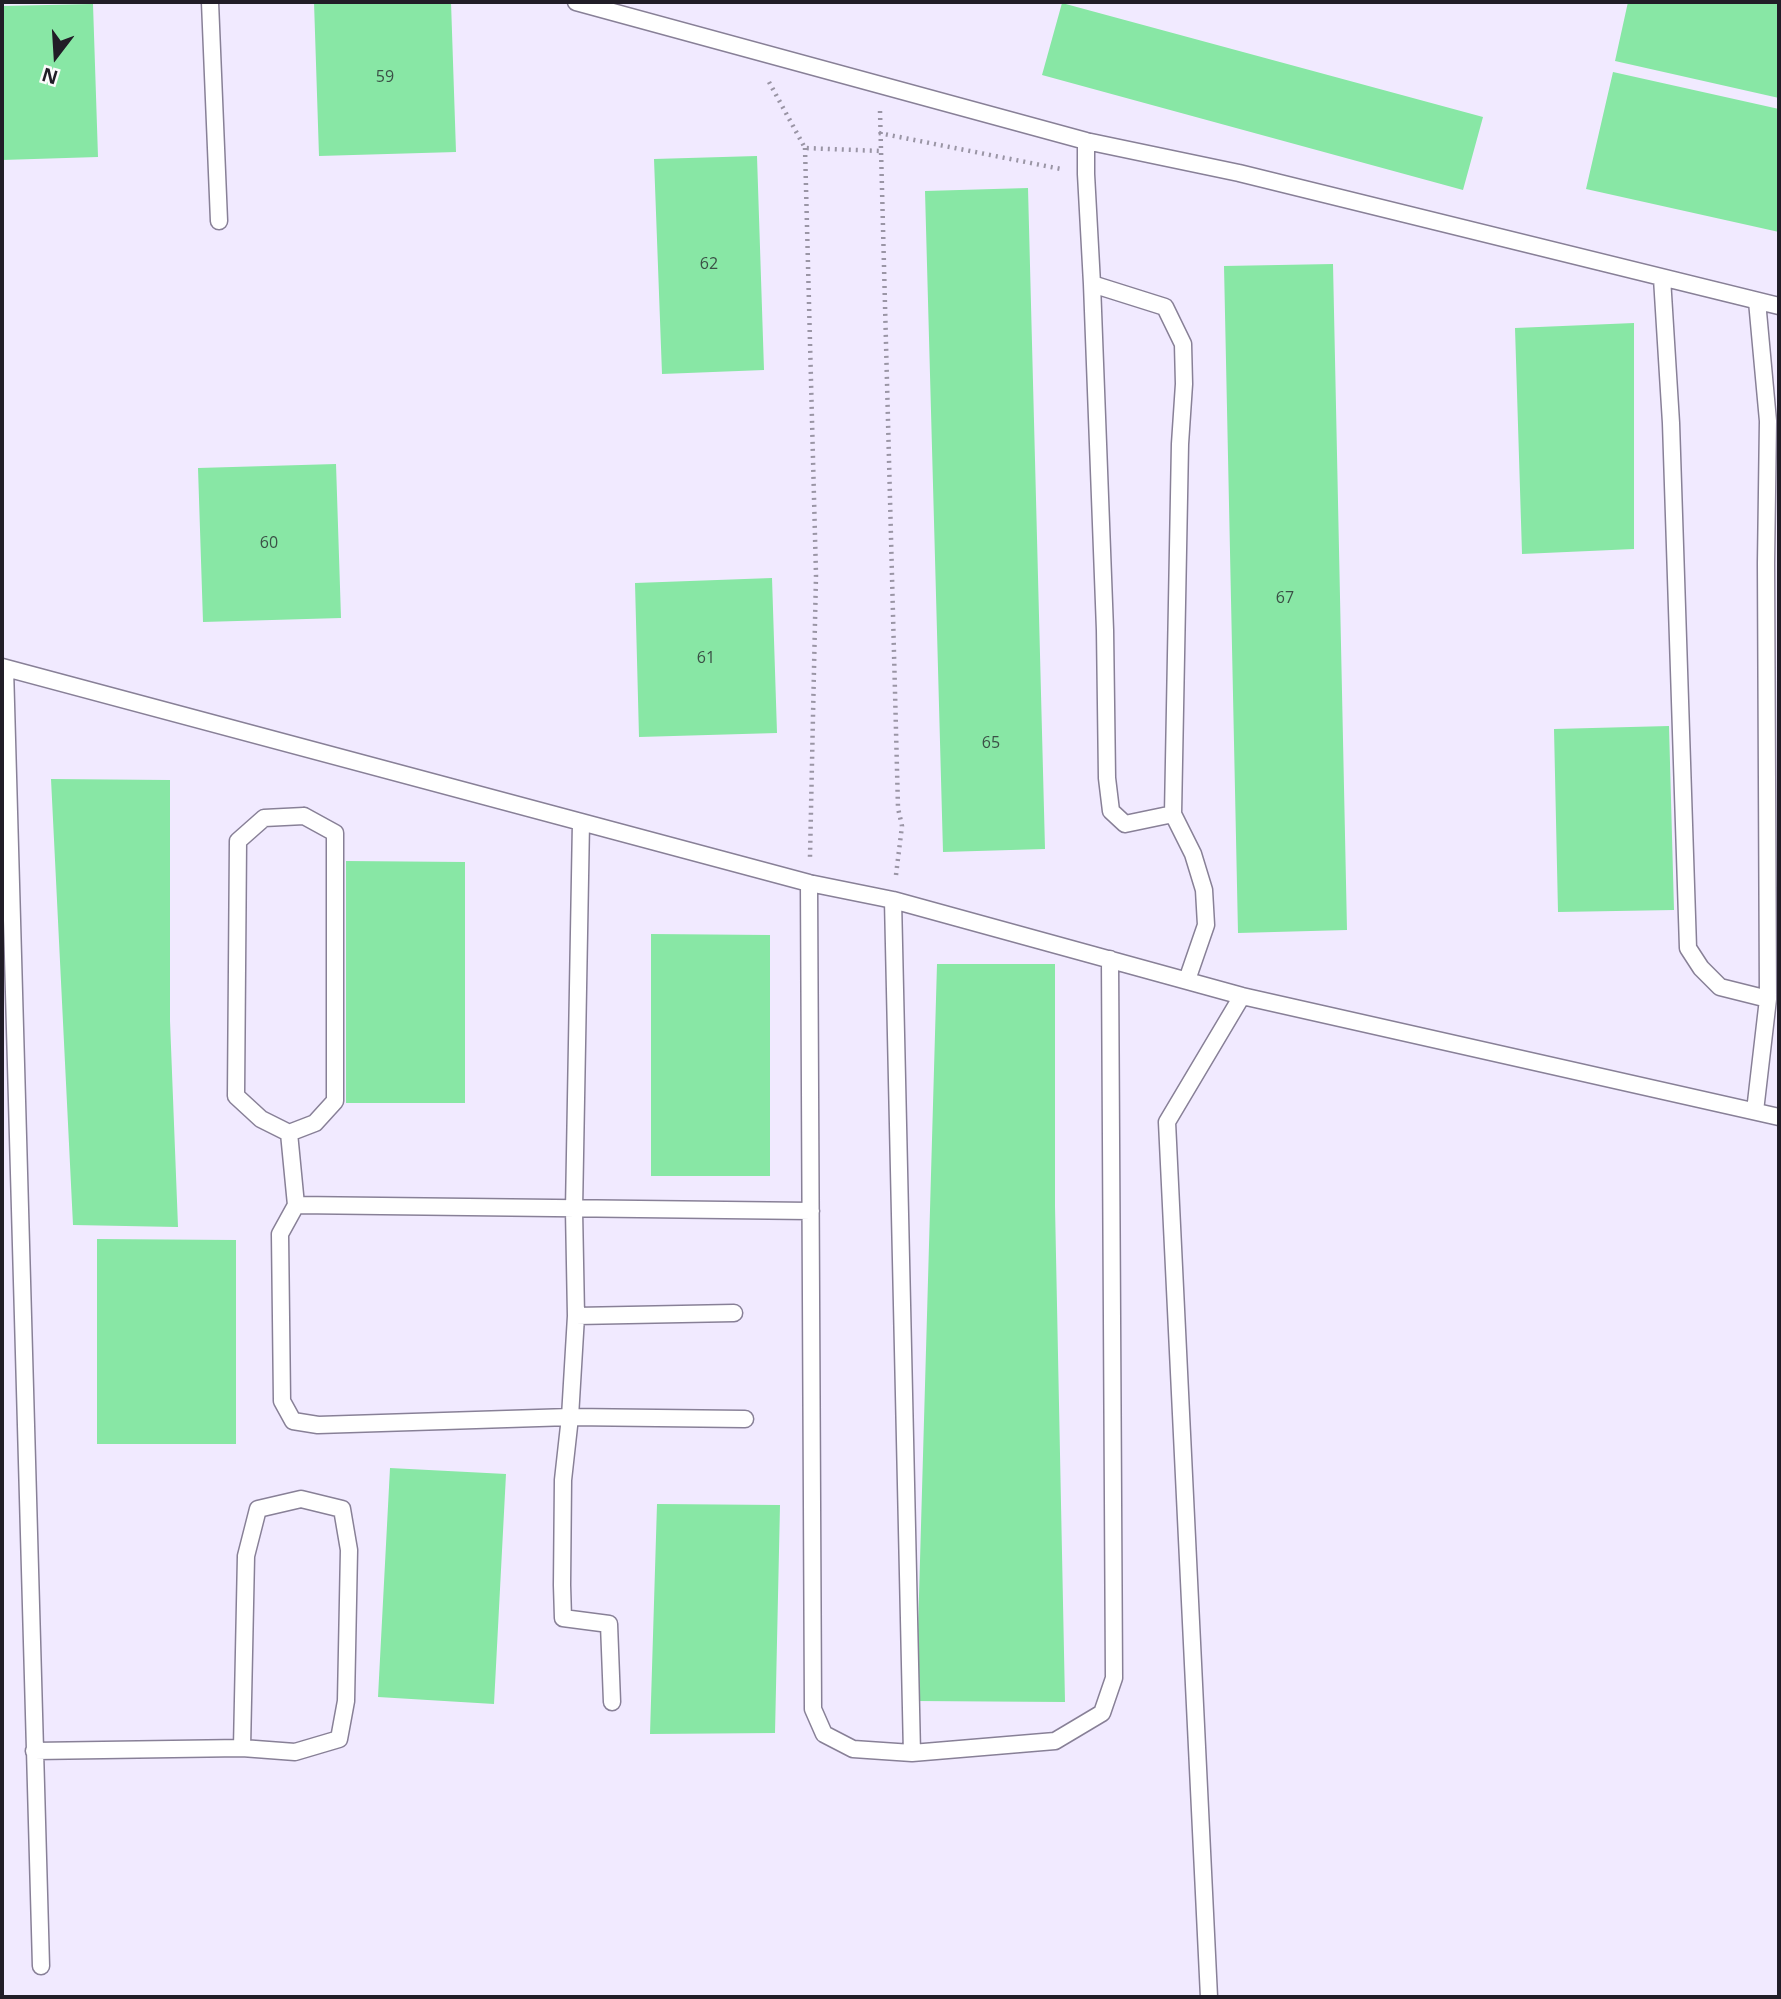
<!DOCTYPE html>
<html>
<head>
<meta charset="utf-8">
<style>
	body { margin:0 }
	#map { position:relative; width:1781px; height:1999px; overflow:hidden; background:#f1eaff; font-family:"Open Sans",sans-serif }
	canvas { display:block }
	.frame { position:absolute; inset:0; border:4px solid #211d27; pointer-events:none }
	.north { position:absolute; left:21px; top:21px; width:70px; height:70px; -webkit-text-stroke:5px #fbfbfb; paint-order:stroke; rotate:197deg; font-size:19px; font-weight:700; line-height:28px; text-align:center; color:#211d27 }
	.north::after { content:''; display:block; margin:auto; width:24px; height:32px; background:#211d27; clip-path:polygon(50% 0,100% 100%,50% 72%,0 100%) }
</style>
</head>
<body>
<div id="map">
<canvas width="1781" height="1999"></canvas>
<div class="frame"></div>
<div class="north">N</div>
</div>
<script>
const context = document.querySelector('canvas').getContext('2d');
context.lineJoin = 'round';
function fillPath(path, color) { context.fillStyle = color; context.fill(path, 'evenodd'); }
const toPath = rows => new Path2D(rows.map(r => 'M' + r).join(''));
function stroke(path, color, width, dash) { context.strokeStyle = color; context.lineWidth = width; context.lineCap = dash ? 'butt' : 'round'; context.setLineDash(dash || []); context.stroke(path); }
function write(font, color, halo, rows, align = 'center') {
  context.font = font + ' "Open Sans",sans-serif'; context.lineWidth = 5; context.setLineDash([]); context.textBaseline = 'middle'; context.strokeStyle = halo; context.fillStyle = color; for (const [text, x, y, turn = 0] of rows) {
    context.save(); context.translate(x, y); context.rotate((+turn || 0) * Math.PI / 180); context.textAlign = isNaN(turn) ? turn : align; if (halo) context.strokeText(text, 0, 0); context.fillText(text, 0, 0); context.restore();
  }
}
fillPath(toPath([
	[314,2,451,2,456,152,319,156],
	[1628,2,1779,2,1779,98,1615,61],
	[1062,3,1483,117,1463,190,1042,75],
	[93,4,98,157,2,160,2,6],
	[1613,72,1779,109,1779,232,1586,189],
	[757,156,764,370,662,374,654,159],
	[1028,188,1045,849,943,852,925,191],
	[1333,264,1347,930,1238,933,1224,266],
	[1634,323,1634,549,1522,554,1515,328],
	[336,464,341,618,203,622,198,468],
	[772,578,777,733,639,737,635,583],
	[1669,726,1674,910,1558,912,1554,729],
	[51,779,170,780,170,1021,178,1227,73,1225],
	[346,861,465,862,465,1103,346,1103],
	[651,934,770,935,770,1176,651,1176],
	[937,964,1055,964,1055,1206,1065,1702,916,1701],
	[97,1239,236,1240,236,1444,97,1444],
	[390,1468,506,1474,494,1704,378,1697],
	[657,1504,780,1505,775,1733,650,1734]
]), '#88e7a5');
const service = toPath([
	[210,2,219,221],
	[576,2,1086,141,1239,173,1779,306],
	[1086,141,1086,174,1092,284,1105,630,1107,778,1111,811,1125,824,1173,814,1180,444,1184,384,1183,344,1165,307,1092,284],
	[1662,278,1671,423,1688,948,1701,968,1720,987,1768,999,1755,1111],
	[1757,301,1768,421,1766,563,1768,999],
	[2,667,809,883,893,900,1242,996,1779,1117],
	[5,668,41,1966],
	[1173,814,1193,854,1204,890,1206,925,1187,980],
	[304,816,335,833,335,1101,315,1123,289,1133,261,1119,236,1096,238,841,264,818,304,816],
	[581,822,574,1210,576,1316,570,1417,563,1480,562,1585,563,1618,609,1624,612,1702],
	[809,883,813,1709,824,1734,853,1749,912,1753],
	[893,900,912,1753,1055,1741,1102,1713,1114,1678,1110,959],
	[289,1133,296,1205,280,1234,282,1401,293,1421,318,1425,570,1417,745,1419],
	[296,1205,811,1211],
	[576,1316,734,1313],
	[34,1751,242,1748,295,1752,339,1739,346,1701,349,1550,342,1509,301,1499,258,1509,246,1556,242,1748],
	[1209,1997,1167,1122,1242,996]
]);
stroke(service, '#888097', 19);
stroke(toPath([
	[769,82,805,148,880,151],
	[880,111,898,808,902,826,896,875],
	[879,133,1061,169],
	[805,148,816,575,810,857]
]), '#9a95a5', 4.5, [2, 5]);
stroke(service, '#fff', 16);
write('16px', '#3b5046', null, [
	["59",385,77],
	["62",709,264],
	["60",269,543],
	["67",1285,598],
	["61",706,658],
	["65",991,743]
]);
</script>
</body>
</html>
